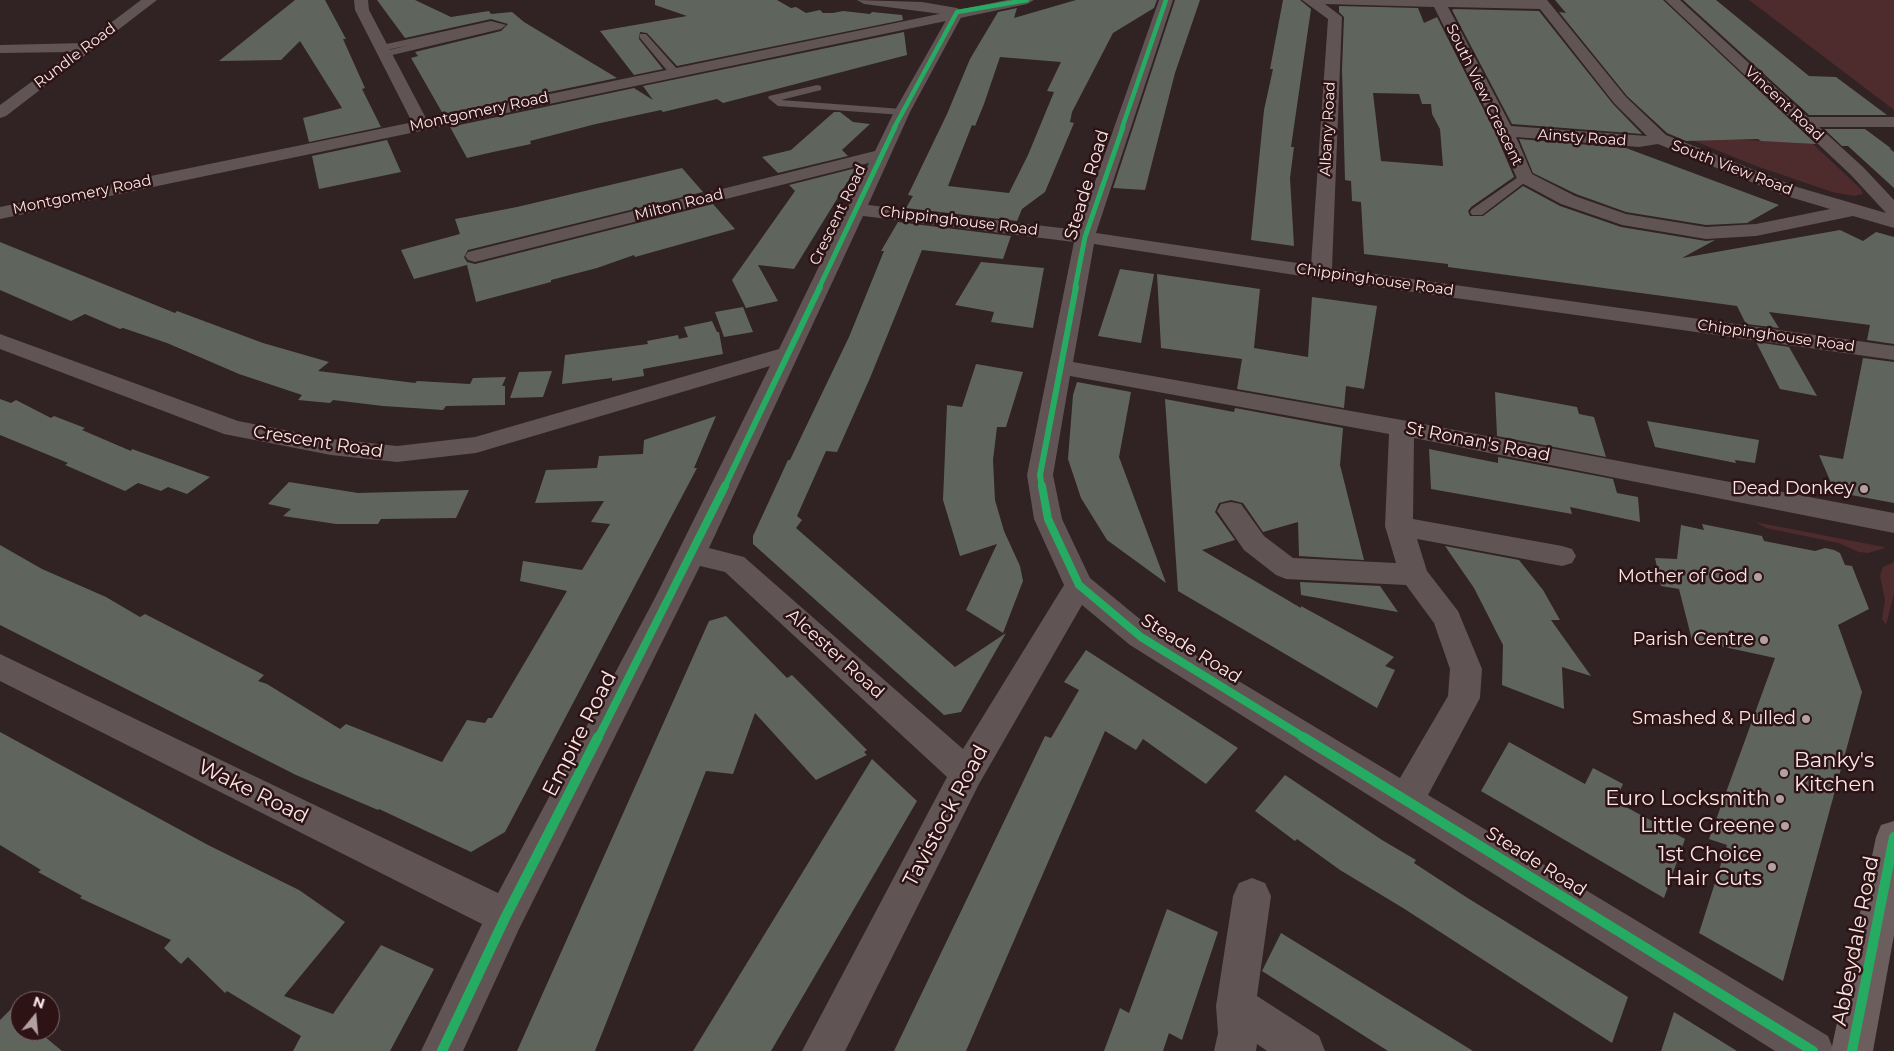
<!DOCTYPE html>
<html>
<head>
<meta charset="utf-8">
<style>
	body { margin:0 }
	#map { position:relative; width:1894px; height:1051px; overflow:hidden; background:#312223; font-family:Montserrat,sans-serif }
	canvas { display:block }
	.north { position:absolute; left:10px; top:991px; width:50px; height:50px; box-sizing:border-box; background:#2d1314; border:1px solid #7f6768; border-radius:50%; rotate:17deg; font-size:14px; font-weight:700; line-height:20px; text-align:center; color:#f9e6e6 }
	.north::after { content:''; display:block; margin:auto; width:18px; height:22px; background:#b3a1a2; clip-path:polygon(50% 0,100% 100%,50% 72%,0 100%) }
</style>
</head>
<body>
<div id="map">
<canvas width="1894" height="1051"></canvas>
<div class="north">N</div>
</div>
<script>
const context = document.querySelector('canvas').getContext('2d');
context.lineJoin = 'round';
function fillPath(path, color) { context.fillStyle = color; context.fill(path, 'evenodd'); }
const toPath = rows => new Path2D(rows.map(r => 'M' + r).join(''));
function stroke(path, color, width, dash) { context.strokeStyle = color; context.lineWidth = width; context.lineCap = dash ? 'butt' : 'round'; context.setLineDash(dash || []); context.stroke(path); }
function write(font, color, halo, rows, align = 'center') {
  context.font = font + ' Montserrat,sans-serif'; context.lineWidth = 5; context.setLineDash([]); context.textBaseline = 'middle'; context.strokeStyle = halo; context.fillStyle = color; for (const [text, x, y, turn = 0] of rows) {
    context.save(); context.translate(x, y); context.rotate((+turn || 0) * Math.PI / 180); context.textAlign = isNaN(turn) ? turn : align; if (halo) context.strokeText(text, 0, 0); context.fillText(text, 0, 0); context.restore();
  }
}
fillPath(toPath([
	[1749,0,1894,0,1894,110],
	[1726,139,1812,143,1861,189,1863,194,1854,196,1832,192,1756,166,1692,140],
	[1755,522,1884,547,1885,548,1868,553,1859,552,1838,543,1766,528],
	[1894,562,1894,594,1886,625,1882,619,1885,600,1880,576,1883,567]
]), '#4e2b2c');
fillPath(toPath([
	[295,0,325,0,346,39,343,39,365,88,362,89,381,127,309,142,303,118,342,108,300,41,281,60,219,61],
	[377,0,415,0,451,17,489,11,491,14,512,12,524,22,617,78,443,114,411,58,418,56,415,52,501,31,508,24,491,19,405,38],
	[655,0,777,0,791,8,796,7,806,13,820,10,823,13,833,13,843,11,870,14,872,12,902,15,903,20,677,66,647,33,640,32,639,39,663,69,634,75,600,31,687,16,655,5],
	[1076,0,1157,0,1154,8,1113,33,1072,112,1070,122,1074,123,1045,192,1022,209,1017,221,906,208,913,196,908,195,947,114,970,59,998,12,1017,8,1014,18],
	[1000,57,1061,62,1047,91,1054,92,1028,155,1009,193,948,186,972,125,975,126,984,104],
	[1175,0,1200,0,1175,73,1145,190,1113,188],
	[1283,0,1300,0,1311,9,1291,147,1294,147,1290,178,1294,246,1251,240,1264,110,1273,69,1270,69],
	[1555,0,1663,0,1816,144,1761,141,1758,139,1686,141,1667,133,1627,96,1559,12,1566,13],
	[1683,0,1716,0,1809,76,1836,77,1887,115,1809,115],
	[1339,6,1418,8,1424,23,1437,17,1495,132,1514,177,1471,207,1468,211,1470,216,1483,216,1523,186,1560,206,1621,227,1706,241,1715,240,1682,258,1840,230,1863,241,1876,232,1894,237,1894,344,1867,340,1870,325,1769,312,1779,328,1746,324,1737,306,1448,267,1448,264,1364,254,1361,202,1352,201,1351,181,1345,180,1342,69,1344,17,1339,12],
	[1373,93,1419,94,1422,104,1431,104,1432,114,1440,129,1443,166,1381,161],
	[1454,9,1539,11,1613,104,1642,134,1512,124,1452,10],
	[904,32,907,55,723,103,717,99,663,112,661,110,596,124,530,141,531,144,493,152,467,158,450,127,634,88,653,100,643,86],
	[834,112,840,112,853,122,870,124,842,150,848,156,778,173,762,157,791,150],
	[1824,129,1865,129,1892,149,1889,148,1894,152,1894,188,1848,146,1842,146],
	[1519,139,1626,148,1779,205,1747,223,1706,225,1626,212,1576,194,1533,173],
	[387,140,401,172,319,189,312,156],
	[682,168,703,192,468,250,464,257,467,262,475,264,713,204,735,229,635,257,634,255,597,268,551,280,551,282,476,302,467,265,414,279,401,250,460,234,455,219,517,207],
	[856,168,794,269,758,265,778,301,746,308,732,280,795,191,789,185],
	[898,222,1011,236,1003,259,922,250,870,378,837,452,826,451,797,516,802,520,796,528,955,667,1006,633,961,712,944,715,753,544,753,536,788,460,790,460,849,337,884,251,881,251],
	[0,242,175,313,177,311,263,343,329,362,318,371,415,383,417,381,470,384,473,378,506,377,502,386,505,386,505,405,446,406,443,410,383,406,333,400,330,403,298,400,302,395,239,374,167,343,123,328,120,329,85,314,71,321,0,290],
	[981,262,1044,268,1033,328,991,322,994,312,955,305],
	[1120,269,1154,274,1141,343,1098,336],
	[1157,274,1260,289,1254,348,1308,357,1312,297,1377,306,1364,389,1346,386,1344,408,1237,389,1242,359,1161,348],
	[743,307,753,332,724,337,715,312],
	[712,321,717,332,719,332,723,354,643,369,644,376,612,381,612,378,562,384,565,355,648,344,647,341,678,335,679,339,688,337,684,327],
	[1756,342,1789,347,1817,396,1780,389],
	[1863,358,1894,362,1894,503,1835,492,1819,455,1843,459],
	[976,364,1023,372,1006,427,997,427,993,460,995,500,1004,531,1020,566,1023,581,1003,633,966,610,997,544,960,556,943,500,947,405,962,407],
	[552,371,543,397,510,398,519,372],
	[1077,382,1131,392,1119,457,1166,583,1107,540,1081,498,1068,459,1073,395],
	[1495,392,1577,407,1579,414,1594,417,1606,457,1497,436],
	[0,399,11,403,16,400,51,418,54,416,85,428,82,430,131,451,132,449,210,477,187,494,168,487,161,491,138,483,125,491,65,465,68,463,0,435],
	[1165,399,1234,412,1235,408,1343,428,1340,465,1364,560,1299,556,1298,522,1263,532,1243,503,1231,500,1219,503,1215,512,1235,540,1202,550,1301,608,1301,606,1394,657,1385,666,1395,670,1377,708,1178,591],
	[716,416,694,468,697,468,505,832,471,852,379,809,378,810,296,775,0,625,0,545,42,569,106,597,140,617,145,614,264,675,258,681,267,684,340,729,346,724,442,762,467,720,485,723,488,718,492,718,567,591,520,581,523,561,582,570,610,524,591,522,604,501,535,503,546,470,597,468,599,456,643,454,644,440],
	[1647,421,1759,440,1755,463,1735,460,1736,463,1655,447],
	[1429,449,1498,463,1498,457,1613,479,1617,493,1638,497,1640,522,1570,507,1572,514,1431,489],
	[289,482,358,493,469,490,456,518,381,519,378,524,336,524,283,516,291,509,268,504],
	[1702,524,1762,536,1764,541,1815,551,1825,548,1834,550,1840,553,1845,565,1852,566,1869,609,1838,625,1862,692,1783,981,1699,933,1727,845,1709,839,1775,658,1692,640,1679,589,1661,586,1655,558,1677,559,1681,525,1704,530],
	[1445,546,1519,560,1543,590,1560,620,1551,620,1591,676,1562,667,1564,709,1502,685,1503,645,1474,588],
	[1300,582,1380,586,1398,612,1301,595],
	[726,616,787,678,792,675,867,750,864,752,867,755,816,780,755,713,733,774,706,771,595,1051,517,1051,709,621],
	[1086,650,1238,748,1206,784,1143,739,1136,750,1105,731,966,1051,894,1051,1045,736,1051,738,1079,690,1064,682],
	[0,732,208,845,299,890,345,922,284,996,333,1014,381,945,434,969,390,1051,293,1051,301,1036,227,991,225,993,188,957,181,964,164,948,171,940,80,898,82,896,38,872,41,870,0,845],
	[1509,742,1585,784,1593,768,1623,784,1615,801,1685,839,1664,898,1481,791],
	[872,759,917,801,771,1051,693,1051],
	[1285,775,1382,840,1416,860,1414,863,1466,897,1628,997,1612,1043,1403,908,1340,870,1297,839,1295,841,1255,811],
	[1167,909,1218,932,1182,1040,1169,1033,1163,1051,1104,1051,1120,1008,1129,1013],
	[1281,933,1473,1051,1388,1051,1262,971],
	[11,1009,20,1016,20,1031,38,1031,62,1051,0,1051,0,1020],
	[1674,1012,1737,1051,1661,1051]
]), '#5f655d');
fillPath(toPath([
	[491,21,506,25,501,29,384,57,380,56,380,52,410,45,382,51,377,48,382,45,491,21],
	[640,34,646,34,678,70,678,74,670,74,640,38,640,34],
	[817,85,821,86,821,90,781,100,902,109,908,112,902,115,778,106,768,98,769,96,817,85],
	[1524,173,1530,177,1528,180,1482,215,1472,215,1470,212,1472,209,1524,173]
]), '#615455');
fillPath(toPath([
	[141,0,157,0,6,116,0,118,0,105,72,52,0,53,0,45,84,43,141,0],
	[354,0,368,0,369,10,429,124,427,128,415,128,413,124,355,10,354,0],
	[857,0,922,2,957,8,964,12,910,112,868,205,1078,230,1159,0,1173,0,1096,233,1311,265,1328,19,1302,0,1547,0,1626,97,1666,135,1797,187,1886,213,1851,175,1665,0,1680,0,1808,117,1894,117,1894,127,1819,127,1863,167,1894,200,1894,228,1853,216,1756,236,1706,239,1622,225,1561,204,1518,181,1497,131,1434,7,1325,4,1342,17,1332,268,1894,346,1894,360,1321,279,1094,244,1073,362,1402,420,1894,513,1894,533,1414,438,1413,519,1562,546,1572,549,1576,556,1572,563,1562,566,1417,539,1427,571,1458,611,1482,669,1480,698,1428,795,1828,1036,1834,1051,1775,1051,1130,645,1082,605,979,784,845,1051,802,1051,947,777,725,572,700,566,519,929,463,1051,421,1051,482,924,0,681,0,654,498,893,655,598,770,366,476,453,397,462,331,455,224,434,0,349,0,334,238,421,331,439,397,446,475,437,779,349,869,163,475,262,468,260,465,256,468,252,875,151,894,112,949,15,864,4,857,0],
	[1448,7,1540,9,1614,103,1647,136,1511,126,1448,7],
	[1516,137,1639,147,1658,144,1783,195,1830,209,1756,224,1706,227,1626,214,1575,196,1532,174,1516,137],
	[863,216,1074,242,1027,475,1034,519,1064,585,963,749,744,557,709,548,863,216],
	[1070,376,1389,434,1385,526,1396,563,1293,558,1264,536,1241,504,1231,502,1221,504,1217,511,1244,550,1276,575,1286,579,1406,585,1434,623,1450,669,1448,696,1400,778,1152,629,1090,578,1062,519,1053,475,1070,376],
	[1252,878,1265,883,1271,896,1257,996,1319,1036,1325,1051,1267,1051,1257,1044,1256,1051,1214,1051,1218,1033,1216,1006,1233,896,1239,883,1252,878]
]), '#615455');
fillPath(toPath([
	[1007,0,1034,0,1027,4,0,219,0,207,1007,0]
]), '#615455');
fillPath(toPath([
	[1894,821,1894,935,1873,1051,1831,1051,1876,837,1881,825,1894,821]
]), '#6d5e5e');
stroke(toPath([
	[894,128,957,12,1027,0],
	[1122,128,1166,0]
]), '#26ab63', 4.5);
stroke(toPath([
	[819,288,895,127],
	[1075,288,1085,237,1123,127]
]), '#26ab63', 5);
stroke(toPath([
	[724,488,820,287],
	[1042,488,1040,475,1076,287]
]), '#26ab63', 6);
stroke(toPath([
	[1042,486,1048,519,1079,585,1141,637,1305,738],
	[598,738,725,486]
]), '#26ab63', 8);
stroke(toPath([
	[1303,737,1813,1051],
	[442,1051,506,916,598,737],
	[1852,1051,1894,837]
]), '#26ab63', 10);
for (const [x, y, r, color] of [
	[1864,489,5,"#b3a1a2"],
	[1758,577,5,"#b3a1a2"],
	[1764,640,5,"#b3a1a2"],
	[1806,719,5,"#b3a1a2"],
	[1784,773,5,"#b3a1a2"],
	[1780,799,5,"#b3a1a2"],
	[1785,826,5,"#b3a1a2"],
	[1772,867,5,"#b3a1a2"]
]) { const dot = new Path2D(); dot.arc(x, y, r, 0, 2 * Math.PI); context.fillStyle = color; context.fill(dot); stroke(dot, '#2d1314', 2); }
write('15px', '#f9e6e6', '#2d1314', [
	["Rundle Road",75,56,-37],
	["South View Crescent",1484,95,64],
	["Vincent Road",1784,104,43],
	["Montgomery Road",479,112,-12],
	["Albany Road",1328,129,-87],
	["Ainsty Road",1582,138,4],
	["South View Road",1732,168,21],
	["Montgomery Road",82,195,-12],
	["Milton Road",679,205,-14],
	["Crescent Road",838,215,-64],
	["Chippinghouse Road",959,221,7],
	["Chippinghouse Road",1375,280,8],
	["Chippinghouse Road",1776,336,8]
]);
write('18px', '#f9e6e6', '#2d1314', [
	["Steade Road",1087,185,-73],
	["Crescent Road",318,442,9],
	["St Ronan's Road",1478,442,11],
	["Steade Road",1191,649,32],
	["Alcester Road",835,654,42],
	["Steade Road",1536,862,32]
]);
write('18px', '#f9e6e6', '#2d1314', [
	["Dead Donkey",1854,489],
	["Mother of God",1748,577],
	["Parish Centre",1754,640],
	["Smashed & Pulled",1796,719]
], 'right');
write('21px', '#f9e6e6', '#2d1314', [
	["Empire Road",580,734,-63],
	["Wake Road",253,792,26],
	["Tavistock Road",946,816,-62],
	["Abbeydale Road",1856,941,-79]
]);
write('21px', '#f9e6e6', '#2d1314', [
	["Banky's",1794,761,"left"],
	["Kitchen",1794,785,"left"],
	["Euro Locksmith",1770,799],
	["Little Greene",1775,826],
	["1st Choice",1762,855],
	["Hair Cuts",1762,879]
], 'right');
</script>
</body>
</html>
